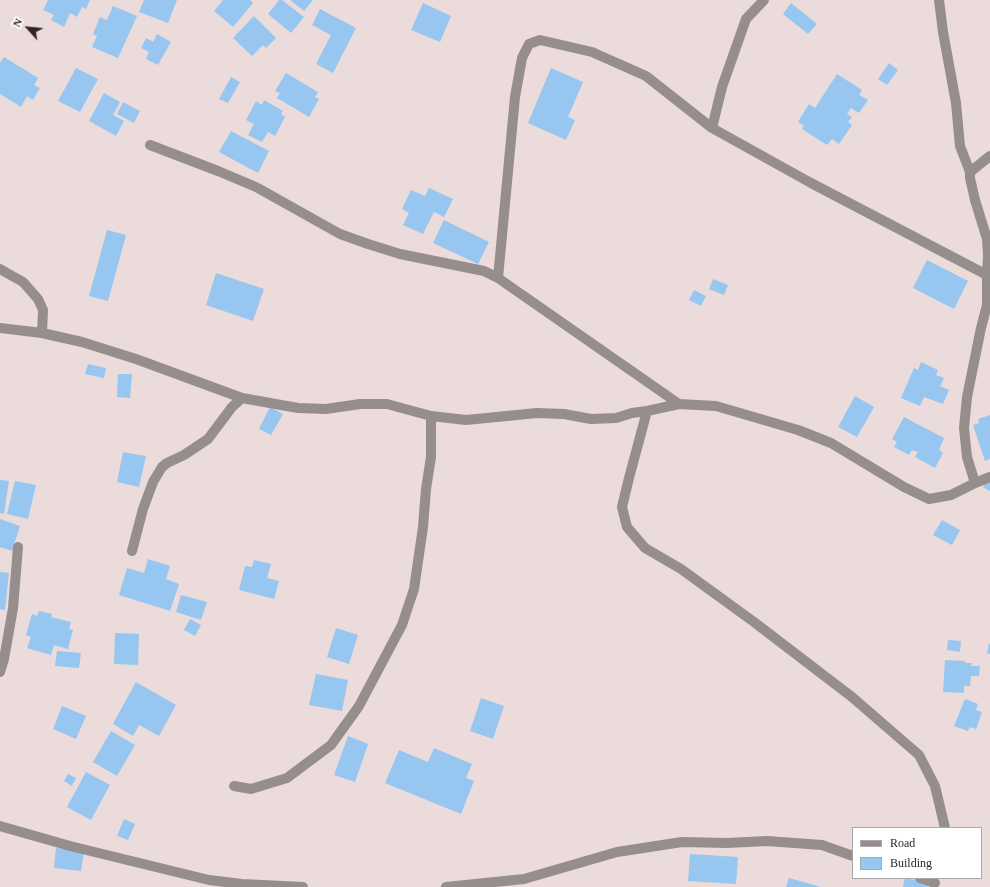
<!DOCTYPE html>
<html>
<head>
<meta charset="utf-8">
<style>
	body { margin:0 }
	#map { position:relative; width:990px; height:887px; overflow:hidden; background:#ebdbda; font-family:"Times New Roman",serif }
	canvas { display:block }
	.legend { position:absolute; left:852px; top:827px; width:130px; height:52px; box-sizing:border-box; background:#fff; border:1px solid #aba8a8; margin:0; padding:5px 7px; list-style:none; font-size:12px; color:#2c2625 }
	.legend li { display:flex; align-items:center; gap:8px; height:20px }
	.legend b { width:20px; border:1px solid #aba8a8 }
	.north { position:absolute; left:8px; top:8px; width:40px; height:40px; -webkit-text-stroke:3px #fff; paint-order:stroke; rotate:297deg; font-size:11px; font-weight:700; line-height:16px; text-align:center; color:#2c2625 }
	.north::after { content:''; display:block; margin:auto; width:14px; height:18px; background:#2c2625; clip-path:polygon(50% 0,100% 100%,50% 72%,0 100%) }
</style>
</head>
<body>
<div id="map">
<canvas width="990" height="887"></canvas>
<ul class="legend">
<li><b style="height:5px;background:#958e8d"></b>Road</li>
<li><b style="height:11px;background:#97c6f0"></b>Building</li>
</ul>
<div class="north">N</div>
</div>
<script>
const context = document.querySelector('canvas').getContext('2d');
context.lineJoin = 'round';
function fillPath(path, color) { context.fillStyle = color; context.fill(path, 'evenodd'); }
const toPath = rows => new Path2D(rows.map(r => 'M' + r).join(''));
function stroke(path, color, width, dash) { context.strokeStyle = color; context.lineWidth = width; context.lineCap = dash ? 'butt' : 'round'; context.setLineDash(dash || []); context.stroke(path); }
fillPath(toPath([
	[48,0,90,0,86,9,82,7,77,17,70,13,64,27,51,20,54,15,43,10],
	[144,0,177,0,168,23,139,12],
	[223,0,250,0,253,3,233,27,214,11],
	[279,0,282,0,304,17,291,33,268,14],
	[290,0,313,0,304,11],
	[423,3,451,16,440,42,411,30],
	[791,3,817,24,808,34,783,14],
	[113,6,137,16,118,58,92,47,97,36,93,34,100,17,107,20],
	[320,9,356,28,333,73,316,64,331,35,312,25],
	[254,16,276,38,266,48,263,45,252,56,233,38],
	[157,34,171,42,158,65,146,59,149,52,141,48,146,38,153,42],
	[4,57,38,78,34,85,40,88,33,100,27,96,21,107,0,94,0,63],
	[889,63,898,70,887,85,878,79],
	[76,68,98,79,80,112,58,101],
	[551,68,583,82,568,117,575,120,566,140,528,123],
	[286,73,318,92,315,97,319,99,309,117,277,98,280,93,275,91],
	[837,74,862,90,859,95,868,100,859,113,851,108,847,114,852,117,848,122,852,125,839,144,832,139,827,145,802,129,804,126,798,122,809,104,815,108],
	[231,77,240,82,228,103,219,99],
	[104,93,120,102,113,115,124,121,116,136,89,121],
	[264,100,283,111,281,114,285,117,275,136,268,132,262,142,248,135,254,124,246,120,256,101,262,105],
	[123,102,140,111,134,123,117,114],
	[231,131,269,151,258,173,219,152],
	[429,188,453,199,444,217,434,212,423,234,403,225,409,213,402,209,411,190,425,196],
	[444,220,489,242,478,264,433,243],
	[107,230,126,235,108,301,89,296],
	[927,260,968,281,954,309,913,288],
	[216,273,264,289,253,321,206,305],
	[713,279,728,285,724,295,709,289],
	[694,290,706,296,701,306,689,300],
	[921,362,938,370,936,375,944,378,940,386,949,390,943,404,924,397,920,406,901,398,914,368,918,370],
	[88,364,106,368,104,378,85,374],
	[118,374,132,374,130,398,117,397],
	[855,396,874,407,857,437,838,427],
	[270,407,283,414,271,435,259,429],
	[990,415,990,459,985,461,973,425,979,423,978,419],
	[904,417,944,438,939,450,943,453,935,468,915,457,918,452,912,450,909,455,894,447,897,442,892,439],
	[123,452,146,456,139,487,117,482],
	[987,479,990,481,990,491,983,487],
	[0,480,9,481,4,514,0,513],
	[15,481,36,485,28,519,7,514],
	[0,519,20,526,12,551,0,547],
	[942,520,960,530,952,545,933,535],
	[148,559,170,566,166,579,179,584,170,611,119,595,127,568,144,573],
	[254,560,271,564,267,578,279,581,274,599,239,590,245,566,252,567],
	[0,572,9,573,5,610,0,609],
	[181,595,207,602,201,620,176,612],
	[39,611,52,614,51,617,71,622,69,629,73,630,68,649,54,645,51,655,27,648,31,637,26,635,32,614,37,616],
	[190,619,201,625,195,636,184,630],
	[336,628,358,635,349,664,327,657],
	[115,633,139,634,138,665,114,664],
	[948,640,961,641,960,652,947,650],
	[989,644,990,644,990,654,987,653],
	[57,651,81,653,79,668,55,666],
	[945,660,965,661,965,663,972,663,971,666,980,666,979,676,971,676,970,686,964,686,964,693,943,692],
	[316,674,348,680,342,711,309,705],
	[136,682,176,705,159,736,139,725,133,736,113,724],
	[481,698,504,706,493,739,470,731],
	[965,699,978,704,976,710,982,712,976,729,970,727,968,731,954,726],
	[62,706,86,716,76,739,53,729],
	[111,731,135,745,117,776,93,762],
	[348,736,368,744,355,782,334,775],
	[434,748,472,764,466,778,474,781,461,814,385,783,399,750,428,762],
	[86,772,110,785,91,820,67,807],
	[68,774,76,778,72,786,64,781],
	[124,819,135,824,128,840,117,836],
	[56,848,84,851,81,871,54,868],
	[690,854,738,857,736,884,688,881],
	[789,878,821,887,786,887],
	[905,878,929,883,928,887,903,887]
]), '#97c6f0');
stroke(toPath([
	[939,0,943,32,956,103,960,146,970,172],
	[712,128,722,87,746,19,764,0],
	[150,145,218,171,256,187,340,234,368,244,400,254,484,271,498,278,679,404],
	[0,269,23,282,38,299,43,310,42,333],
	[498,278,515,97,522,58,529,44,540,40,592,52,646,76,712,128,811,183,987,275],
	[0,328,42,333,82,342,136,359,242,398,298,408,326,409,360,404,387,404,431,416,466,420,537,413,564,414,591,419,616,418,632,413,647,411,679,404,716,406,798,430,831,443,904,487,929,499,951,495,975,483,990,477],
	[647,411,629,478,622,507,627,527,645,548,681,569,754,622,852,697,919,755,935,786,945,828],
	[975,483,967,457,964,428,967,397,981,328,987,305,987,275,988,255,987,239,975,200,970,178,970,172,990,156],
	[132,551,143,509,153,482,162,467,167,463,184,455,208,439,232,407,242,398],
	[0,672,4,659,13,608,18,547],
	[234,786,251,789,287,778,331,745,359,706,402,625,414,589,423,527,426,489,431,457,431,416],
	[0,826,70,846,209,880,242,884,303,887],
	[920,878,935,883],
	[446,887,524,879,617,852,682,842,727,843,767,841,822,845,853,856]
]), '#958e8d', 10);
</script>
</body>
</html>
